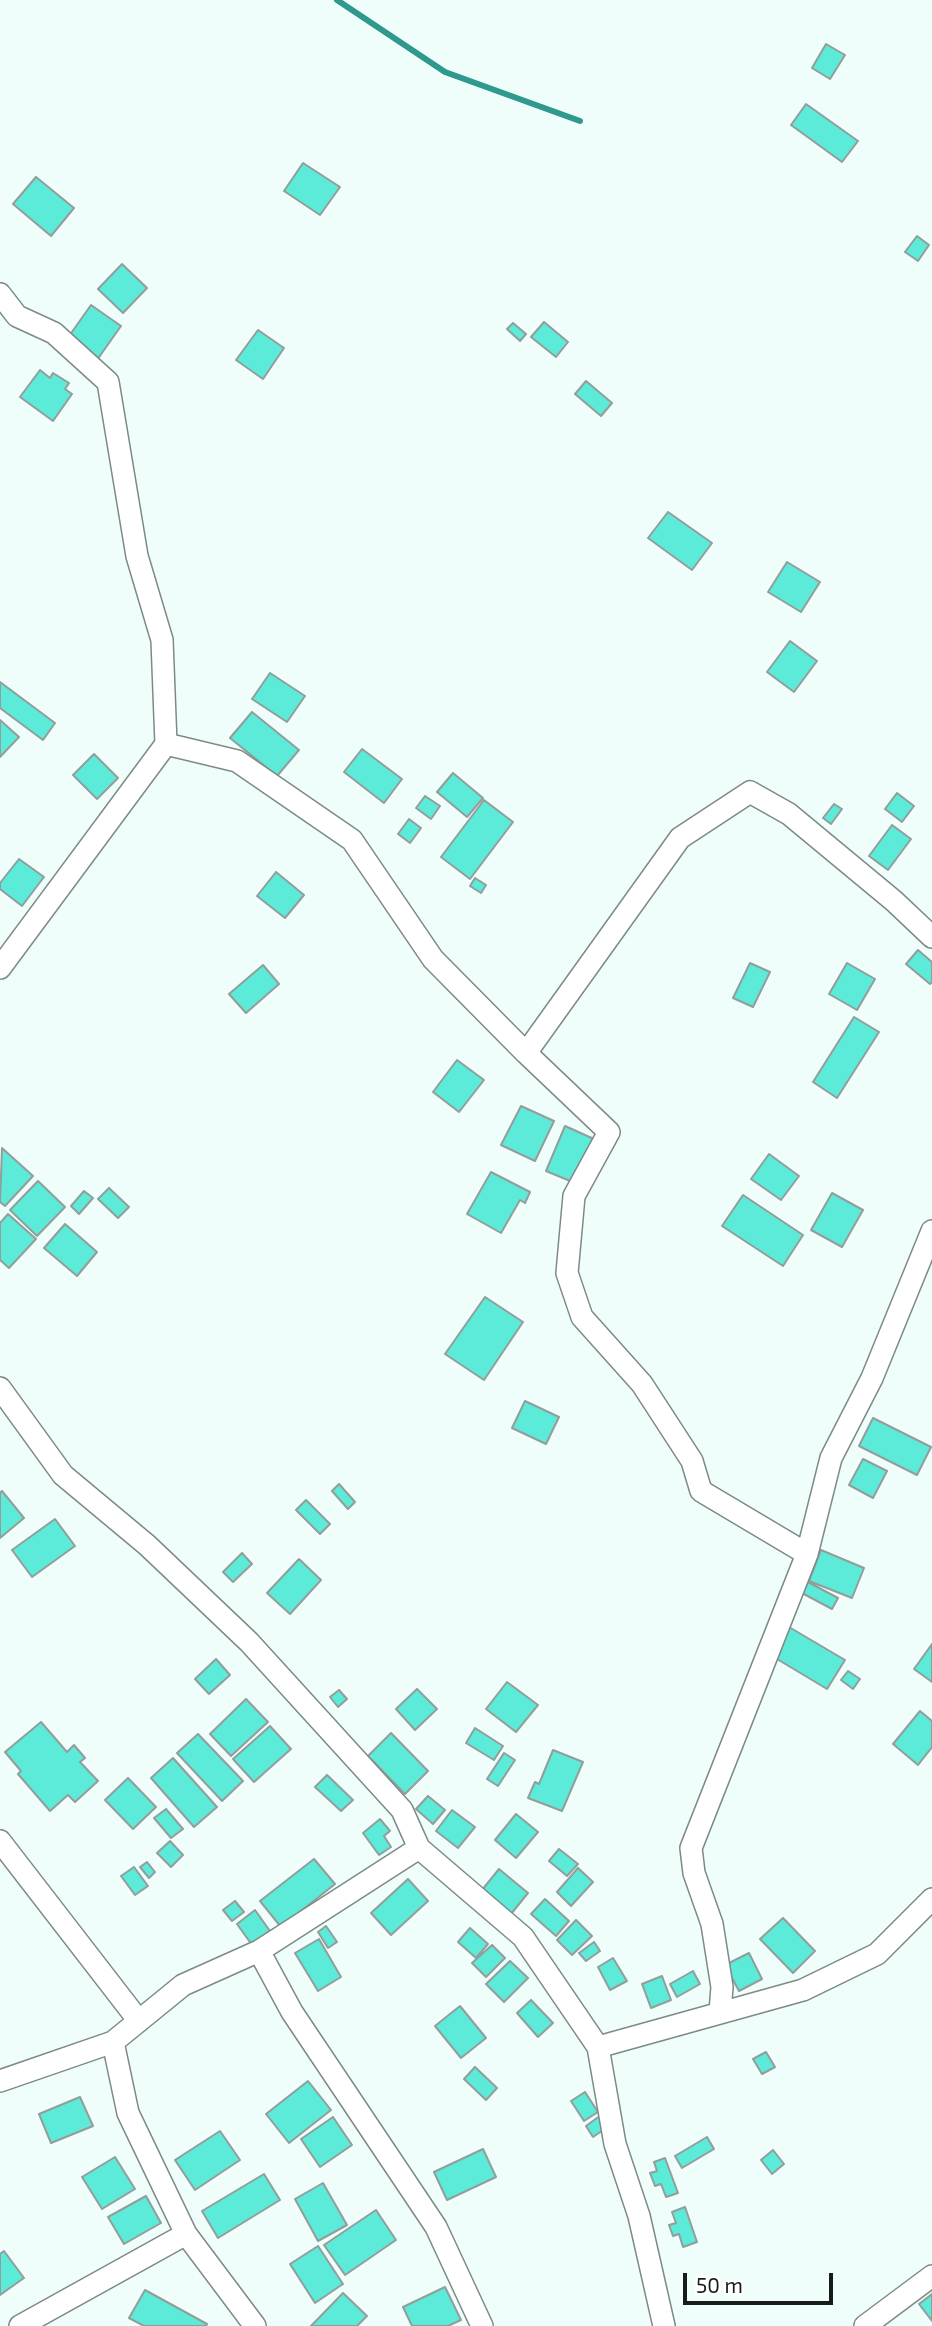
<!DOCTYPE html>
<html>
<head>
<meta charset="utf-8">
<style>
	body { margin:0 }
	#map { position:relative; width:932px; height:2326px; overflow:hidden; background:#f0fefb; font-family:"Exo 2",sans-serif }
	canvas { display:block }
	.scale { position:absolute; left:683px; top:2273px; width:150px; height:32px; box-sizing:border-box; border:4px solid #171c1b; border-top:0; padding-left:9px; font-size:21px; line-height:24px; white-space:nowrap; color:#171c1b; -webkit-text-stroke:5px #fff; paint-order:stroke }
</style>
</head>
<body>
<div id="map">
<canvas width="932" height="2326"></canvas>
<div class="scale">50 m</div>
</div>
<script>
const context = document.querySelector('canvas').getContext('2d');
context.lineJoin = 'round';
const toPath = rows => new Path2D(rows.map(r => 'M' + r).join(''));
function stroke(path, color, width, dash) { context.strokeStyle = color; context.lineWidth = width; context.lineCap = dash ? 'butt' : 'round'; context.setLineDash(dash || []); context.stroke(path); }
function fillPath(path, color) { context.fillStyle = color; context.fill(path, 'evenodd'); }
stroke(toPath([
	[337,0,445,72,580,121]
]), '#2f998d', 6);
const building = toPath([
	[826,44,845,55,830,79,812,68,826,44],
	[806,104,858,141,842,162,791,125,806,104],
	[303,163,340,187,320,215,284,191,303,163],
	[36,177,74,208,51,236,13,204,36,177],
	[917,236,929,245,918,261,905,252,917,236],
	[122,264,147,288,123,313,98,289,122,264],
	[91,305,121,326,97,360,67,339,91,305],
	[544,322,568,342,556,357,531,337,544,322],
	[513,323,526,334,520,341,507,329,513,323],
	[258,330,284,348,263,379,236,360,258,330],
	[40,370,50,378,53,373,69,383,65,389,72,394,53,421,20,397,40,370],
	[586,381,612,403,601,416,575,394,586,381],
	[668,512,712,543,692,570,648,538,668,512],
	[787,562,820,582,801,612,768,592,787,562],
	[790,641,817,661,794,692,767,672,790,641],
	[270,673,305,696,287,722,252,699,270,673],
	[0,682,55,723,43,740,0,708,0,682],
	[252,712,299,750,277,776,230,738,252,712],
	[0,720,19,737,0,757,0,720],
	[362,749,402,779,384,803,344,772,362,749],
	[94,754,118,778,97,799,73,775,94,754],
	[453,773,483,798,467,817,437,792,453,773],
	[897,793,914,806,902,822,885,809,897,793],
	[425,796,440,806,431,819,416,808,425,796],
	[484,800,513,822,470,879,441,857,484,800],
	[834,804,842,809,831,824,823,818,834,804],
	[409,819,421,828,410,843,398,834,409,819],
	[892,825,911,839,888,870,869,856,892,825],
	[19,859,44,877,22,906,0,889,0,883,19,859],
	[276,872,304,895,285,918,257,896,276,872],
	[475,878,486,885,481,893,470,886,475,878],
	[918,950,932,962,932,982,930,984,906,964,918,950],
	[750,963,770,972,753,1007,733,998,750,963],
	[847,963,875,979,857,1010,829,994,847,963],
	[263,965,279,984,246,1013,229,994,263,965],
	[854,1017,879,1032,837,1098,813,1082,854,1017],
	[457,1060,484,1080,459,1112,433,1092,457,1060],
	[521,1106,554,1121,535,1161,501,1145,521,1106],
	[565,1126,594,1139,575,1183,546,1171,565,1126],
	[2,1148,33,1176,5,1206,0,1202,2,1148],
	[769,1154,799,1176,781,1200,751,1179,769,1154],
	[491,1172,530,1192,525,1203,520,1200,501,1233,467,1214,491,1172],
	[38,1181,65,1207,37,1236,10,1210,38,1181],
	[109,1188,129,1207,118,1218,98,1199,109,1188],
	[84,1191,93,1198,79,1214,71,1206,84,1191],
	[832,1193,863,1210,842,1247,811,1230,832,1193],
	[743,1195,803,1235,783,1266,722,1226,743,1195],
	[8,1214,36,1239,9,1268,0,1260,0,1223,8,1214],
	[65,1224,97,1252,77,1276,44,1248,65,1224],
	[485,1297,523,1322,484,1380,445,1354,485,1297],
	[525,1401,559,1417,546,1444,512,1428,525,1401],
	[873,1418,931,1447,917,1475,859,1446,873,1418],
	[863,1459,887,1471,873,1498,849,1485,863,1459],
	[339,1484,355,1502,348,1509,332,1491,339,1484],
	[2,1491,24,1518,0,1538,0,1493,2,1491],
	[306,1500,330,1524,320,1534,296,1510,306,1500],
	[55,1519,75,1546,32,1577,12,1550,55,1519],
	[821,1550,864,1568,852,1598,809,1581,821,1550],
	[242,1553,252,1564,233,1582,223,1572,242,1553],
	[299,1559,321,1580,290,1614,267,1593,299,1559],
	[808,1582,838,1598,832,1609,802,1593,808,1582],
	[789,1627,845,1660,827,1689,772,1656,789,1627],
	[932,1644,932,1682,914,1669,932,1644],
	[216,1659,230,1675,209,1694,195,1679,216,1659],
	[848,1671,860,1679,853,1689,841,1680,848,1671],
	[507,1682,538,1705,516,1732,486,1709,507,1682],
	[417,1689,437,1709,415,1730,396,1709,417,1689],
	[339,1690,347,1699,338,1707,330,1697,339,1690],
	[246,1699,268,1722,231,1756,210,1734,246,1699],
	[920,1711,932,1721,932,1747,918,1765,893,1744,920,1711],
	[41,1722,67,1752,74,1745,85,1758,80,1762,98,1781,75,1802,68,1795,50,1811,18,1774,21,1771,5,1752,41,1722],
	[270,1726,291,1749,254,1782,233,1759,270,1726],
	[475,1728,503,1746,494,1760,466,1743,475,1728],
	[391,1733,428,1771,405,1794,368,1756,391,1733],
	[198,1734,243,1781,222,1801,177,1753,198,1734],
	[553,1750,583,1762,562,1811,528,1798,535,1782,539,1784,553,1750],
	[504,1753,515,1760,498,1786,487,1779,504,1753],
	[173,1758,217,1807,194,1827,151,1778,173,1758],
	[327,1775,353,1800,341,1811,315,1787,327,1775],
	[128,1778,156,1807,133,1829,105,1800,128,1778],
	[428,1796,445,1810,433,1824,416,1809,428,1796],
	[166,1809,183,1829,171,1838,154,1818,166,1809],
	[452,1810,475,1827,458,1848,436,1831,452,1810],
	[516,1814,538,1832,516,1858,495,1840,516,1814],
	[380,1819,390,1831,384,1836,391,1847,379,1855,363,1833,380,1819],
	[170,1841,183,1855,171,1867,157,1853,170,1841],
	[559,1849,578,1864,567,1876,549,1861,559,1849],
	[314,1859,335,1884,281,1927,260,1901,314,1859],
	[147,1862,155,1872,149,1878,140,1867,147,1862],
	[134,1867,148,1886,135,1895,121,1876,134,1867],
	[578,1868,593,1882,571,1906,557,1892,578,1868],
	[499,1869,528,1893,511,1914,482,1890,499,1869],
	[408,1879,428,1901,391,1935,371,1913,408,1879],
	[545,1899,569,1921,556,1936,531,1914,545,1899],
	[235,1901,244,1912,232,1921,223,1910,235,1901],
	[255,1910,270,1931,252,1945,237,1924,255,1910],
	[783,1918,815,1951,793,1973,760,1939,783,1918],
	[576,1920,592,1936,572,1955,557,1940,576,1920],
	[326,1926,337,1942,328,1948,318,1932,326,1926],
	[470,1928,488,1944,476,1958,458,1942,470,1928],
	[319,1939,341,1977,318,1991,295,1953,319,1939],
	[594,1942,600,1951,586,1961,579,1953,594,1942],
	[492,1945,505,1958,486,1977,472,1963,492,1945],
	[749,1953,762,1979,739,1991,725,1965,749,1953],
	[613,1958,627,1981,610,1990,598,1967,613,1958],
	[510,1961,528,1978,504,2002,486,1984,510,1961],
	[693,1971,700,1984,677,1997,670,1984,693,1971],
	[662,1976,671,2000,651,2008,642,1984,662,1976],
	[531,2000,553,2023,538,2037,517,2013,531,2000],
	[460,2006,486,2038,461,2058,435,2026,460,2006],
	[766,2052,775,2067,762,2074,753,2059,766,2052],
	[475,2067,497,2088,486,2100,464,2079,475,2067],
	[308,2081,331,2110,289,2143,266,2114,308,2081],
	[585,2092,598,2112,584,2121,571,2101,585,2092],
	[80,2097,93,2126,51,2143,39,2114,80,2097],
	[601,2115,609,2126,593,2137,586,2126,601,2115],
	[333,2117,352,2145,320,2167,301,2139,333,2117],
	[220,2131,240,2160,195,2190,175,2160,220,2131],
	[707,2137,714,2149,682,2168,675,2156,707,2137],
	[483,2149,496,2177,447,2200,434,2172,483,2149],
	[773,2150,784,2164,772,2174,761,2160,773,2150],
	[115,2157,135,2189,102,2209,82,2177,115,2157],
	[665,2158,678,2193,666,2197,661,2184,655,2186,650,2173,657,2171,654,2162,665,2158],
	[264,2174,280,2200,218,2238,202,2211,264,2174],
	[323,2183,347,2225,318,2241,295,2199,323,2183],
	[146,2196,161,2223,124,2244,108,2217,146,2196],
	[685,2207,697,2242,683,2247,679,2234,673,2236,669,2225,676,2223,672,2212,685,2207],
	[376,2210,396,2240,345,2275,324,2245,376,2210],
	[318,2246,343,2284,315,2303,290,2264,318,2246],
	[4,2251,24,2278,0,2295,0,2254,4,2251],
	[445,2287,461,2320,448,2326,412,2326,403,2307,445,2287],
	[145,2290,207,2324,206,2326,144,2326,129,2318,145,2290],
	[343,2293,367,2316,357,2326,311,2326,343,2293],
	[932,2294,932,2321,919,2304,932,2294]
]);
fillPath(building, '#5debd9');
stroke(building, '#919e9b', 2);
const street = toPath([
	[0,294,17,316,54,333,108,382,137,556,162,640,166,744,0,968],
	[166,744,237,761,352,840,433,959,526,1053,680,838,750,792,789,814,894,901,932,937],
	[526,1053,609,1132,574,1196,567,1273,582,1317,642,1384,692,1461,701,1491,807,1554],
	[0,1388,63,1475,147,1545,249,1642,402,1810,419,1848,523,1937,598,2047,615,2144,639,2216,664,2326],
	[0,1841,139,2021],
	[259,1951,292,2012,436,2227,482,2326],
	[720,2012,722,1987,712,1924,694,1873,691,1848,807,1554,831,1458,872,1378,932,1231],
	[598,2047,803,1990,877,1954,932,1899],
	[0,2081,113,2042,183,1985,259,1951,419,1848],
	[186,2234,255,2326],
	[20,2326,186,2234,128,2113,113,2042],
	[865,2326,932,2276]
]);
stroke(street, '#7d8a87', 24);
stroke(street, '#fff', 21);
</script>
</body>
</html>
